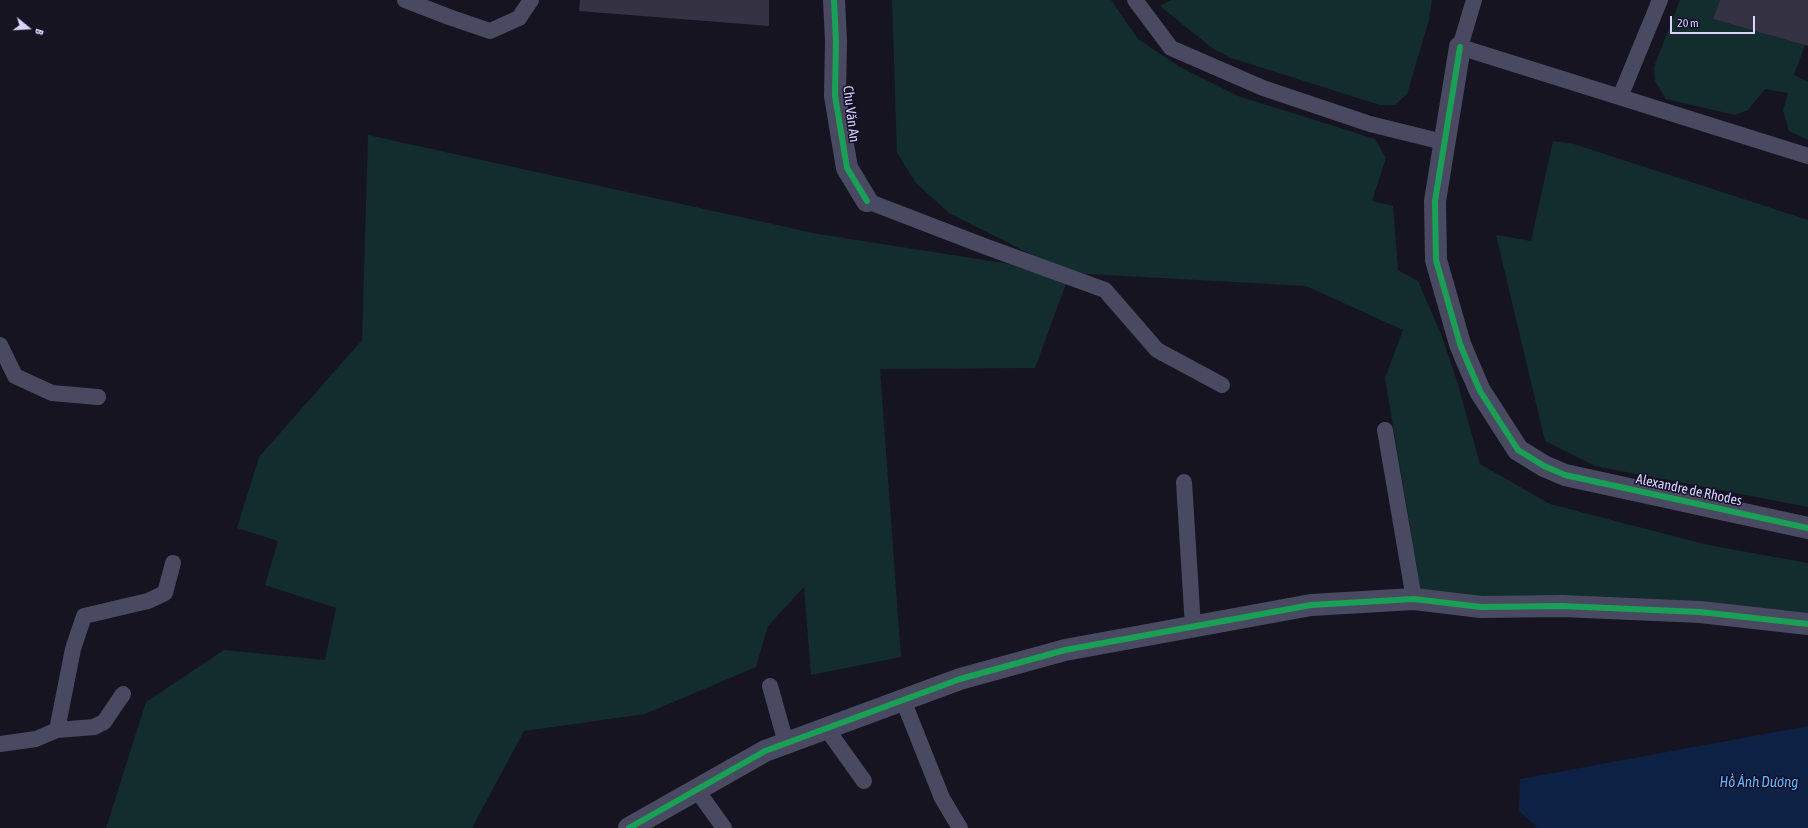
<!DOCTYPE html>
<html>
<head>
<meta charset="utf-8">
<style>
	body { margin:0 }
	#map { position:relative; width:1808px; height:828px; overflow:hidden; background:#161421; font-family:"Asap Condensed",sans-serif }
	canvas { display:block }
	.north { position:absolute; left:8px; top:8px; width:40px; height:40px; -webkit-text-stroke:3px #130f26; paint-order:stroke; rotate:108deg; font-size:11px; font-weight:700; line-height:16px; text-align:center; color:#d9d4ff }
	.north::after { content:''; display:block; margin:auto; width:14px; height:18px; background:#d9d4ff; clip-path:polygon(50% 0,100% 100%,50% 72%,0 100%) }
	.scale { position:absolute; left:1670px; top:16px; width:85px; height:18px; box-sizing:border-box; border:2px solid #d9d4ff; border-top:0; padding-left:5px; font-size:12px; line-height:14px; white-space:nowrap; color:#d9d4ff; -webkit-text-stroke:3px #130f26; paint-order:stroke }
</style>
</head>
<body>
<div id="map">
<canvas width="1808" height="828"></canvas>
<div class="north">B</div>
<div class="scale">20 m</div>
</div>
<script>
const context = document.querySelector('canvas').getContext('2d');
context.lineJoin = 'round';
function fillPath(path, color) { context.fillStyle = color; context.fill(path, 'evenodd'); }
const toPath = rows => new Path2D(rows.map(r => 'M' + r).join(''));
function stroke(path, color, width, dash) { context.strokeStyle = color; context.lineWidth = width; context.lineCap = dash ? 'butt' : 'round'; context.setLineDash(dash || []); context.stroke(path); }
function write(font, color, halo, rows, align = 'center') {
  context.font = font + ' "Asap Condensed",sans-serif'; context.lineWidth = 3; context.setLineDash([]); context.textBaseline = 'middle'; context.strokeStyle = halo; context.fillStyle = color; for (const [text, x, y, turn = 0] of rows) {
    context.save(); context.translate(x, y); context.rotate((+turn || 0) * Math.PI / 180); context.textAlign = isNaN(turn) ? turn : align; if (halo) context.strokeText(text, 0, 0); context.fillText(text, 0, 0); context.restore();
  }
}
fillPath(toPath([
	[892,0,1111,0,1138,39,1180,67,1238,96,1375,139,1386,158,1372,201,1393,206,1398,270,1418,281,1441,334,1457,381,1480,464,1550,504,1708,545,1808,563,1808,623,1415,599,1410,527,1385,378,1403,330,1306,286,1070,273,1035,368,880,369,901,657,811,675,804,587,768,626,756,667,645,714,524,731,472,828,106,828,146,702,224,650,325,660,336,608,265,585,278,541,237,528,259,457,362,340,368,135,818,234,1068,273,949,213,916,183,897,153],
	[1171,0,1432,0,1429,20,1407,94,1395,105,1380,105,1231,58,1212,48,1160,6],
	[1680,0,1720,0,1713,19,1805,45,1794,75,1808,82,1808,140,1789,131,1783,110,1788,93,1765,89,1748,110,1735,115,1666,99,1655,81,1654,67],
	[1553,141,1574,144,1808,220,1808,507,1595,466,1545,441,1496,235,1531,241]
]), '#132c2d');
fillPath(toPath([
	[1808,726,1808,828,1538,828,1519,811,1520,779]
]), '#0d2144');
fillPath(toPath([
	[580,0,769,0,769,26,579,11],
	[1720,0,1808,0,1808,46,1713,19]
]), '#343243');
stroke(toPath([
	[405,0,449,17,490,31,519,18,531,0],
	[1135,0,1171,48,1263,88,1370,124,1443,142],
	[1474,0,1460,47,1808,156],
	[1620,97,1660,0],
	[867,201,984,246,1105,290,1157,350,1222,385],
	[0,345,15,376,52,393,98,397],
	[1385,430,1414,599],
	[1184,482,1193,627],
	[770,686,786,743],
	[903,700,942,798,960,828],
	[826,728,864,781],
	[57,730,73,649,84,616,148,601,165,593,173,563],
	[0,744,36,739,57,730,94,727,104,722,123,694],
	[696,789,724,828]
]), '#4a4962', 16);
stroke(toPath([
	[834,0,836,41,835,96,847,168,867,201],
	[1460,47,1435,201,1436,260,1460,344,1467,361,1480,391,1518,450,1544,466,1565,475,1808,528],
	[629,828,765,751,960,679,1065,650,1311,605,1414,599,1481,607,1562,606,1700,612,1808,624]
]), '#4a4962', 22);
stroke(toPath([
	[834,0,836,41,835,96,847,168,867,201],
	[1460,47,1435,201,1436,260,1460,344,1467,361,1480,391,1518,450,1544,466,1565,475,1808,528],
	[629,828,765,751,960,679,1065,650,1311,605,1414,599,1481,607,1562,606,1700,612,1808,624]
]), '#1a9f57', 6);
write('14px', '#d9d4ff', '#130f26', [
	["Chu Văn An",851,114,83],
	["Alexandre de Rhodes",1689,490,12]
]);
write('italic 15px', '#62b6ff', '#130f26', [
	["Hồ Ánh Dương",1759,782]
]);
</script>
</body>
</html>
